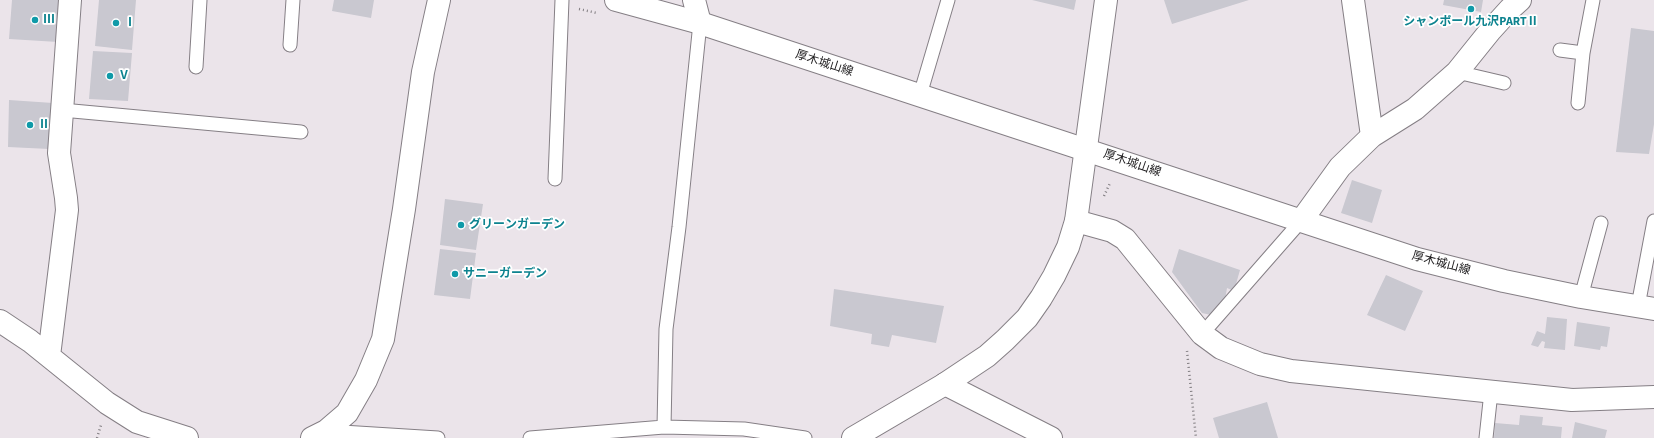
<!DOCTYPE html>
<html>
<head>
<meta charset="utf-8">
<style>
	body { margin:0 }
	canvas { display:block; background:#ebe4ea }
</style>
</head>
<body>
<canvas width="1654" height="438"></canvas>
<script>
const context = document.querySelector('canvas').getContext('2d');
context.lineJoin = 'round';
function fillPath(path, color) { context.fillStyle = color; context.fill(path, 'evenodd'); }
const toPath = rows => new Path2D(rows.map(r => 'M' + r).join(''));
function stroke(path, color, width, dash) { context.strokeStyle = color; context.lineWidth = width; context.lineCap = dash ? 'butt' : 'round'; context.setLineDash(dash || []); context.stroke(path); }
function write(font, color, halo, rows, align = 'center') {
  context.font = font + ' "Source Sans 3","Noto Sans JP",sans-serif'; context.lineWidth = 3.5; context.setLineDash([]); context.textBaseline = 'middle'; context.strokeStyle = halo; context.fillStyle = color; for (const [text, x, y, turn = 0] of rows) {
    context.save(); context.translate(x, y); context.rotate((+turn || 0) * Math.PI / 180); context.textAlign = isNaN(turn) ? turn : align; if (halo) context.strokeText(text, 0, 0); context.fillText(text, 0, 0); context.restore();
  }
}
fillPath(toPath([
	[12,0,61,0,58,42,9,39],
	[99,0,136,0,132,50,95,46],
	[334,0,374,0,371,18,332,11],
	[1032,0,1076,0,1074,10],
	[1164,0,1249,0,1172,24],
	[1444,0,1483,0,1481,12,1443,5],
	[1631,28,1654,31,1654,124,1649,154,1616,152],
	[93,51,132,53,128,101,89,99],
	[9,100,53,103,49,149,8,147],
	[1352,180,1382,190,1372,223,1341,213],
	[445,199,483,204,476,250,440,245],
	[440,249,476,253,470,299,434,295],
	[1179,249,1240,270,1234,291,1227,288,1225,300,1211,315,1202,313,1172,272],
	[1386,275,1423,291,1405,331,1367,315],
	[834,289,944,306,936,343,892,335,889,347,871,344,872,334,830,326],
	[1547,317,1567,319,1565,350,1544,348,1545,342,1542,341,1538,347,1531,345,1537,331,1545,334],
	[1577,322,1610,327,1607,347,1601,346,1600,350,1574,346],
	[1267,402,1278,438,1219,438,1213,418],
	[1520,415,1543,417,1542,425,1562,427,1561,438,1494,438,1495,423,1519,425],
	[1575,422,1607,430,1605,438,1572,438]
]), '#c9c8d0');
const service = toPath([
	[290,45,293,0],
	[1560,50,1583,53],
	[196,67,200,0],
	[1457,72,1504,83],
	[920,95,948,0],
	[1578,103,1583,53,1593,0],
	[62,110,301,132],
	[555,179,562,0],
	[1581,297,1601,223],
	[1638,306,1654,221],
	[1202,334,1301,221],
	[664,427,666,329,679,227,700,23],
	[326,431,438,438],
	[530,438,664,427,744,429,805,438],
	[1486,438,1491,392]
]);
const minor = toPath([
	[694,0,700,23],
	[1353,0,1372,136],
	[1076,221,1112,231,1125,239,1202,334,1221,348,1260,364,1291,371,1572,400,1654,397],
	[1301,221,1340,167,1372,136,1415,109,1457,72,1490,31,1510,9,1520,0],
	[0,321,30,341,107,403,137,422,187,438],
	[49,356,67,210,66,198,59,153,70,0],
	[945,384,1051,438],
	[312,438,326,431,347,413,366,380,383,339,404,209,423,72,439,0]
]);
const tertiary = toPath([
	[853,438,945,384,987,356,1005,340,1027,318,1041,298,1054,276,1068,247,1076,221,1106,0]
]);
const secondary = toPath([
	[616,0,700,23,1417,259,1504,281,1581,297,1654,309]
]);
stroke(service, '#857f85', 15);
stroke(minor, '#857f85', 24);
stroke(tertiary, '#857f85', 24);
stroke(secondary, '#857f85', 24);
stroke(toPath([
	[579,9,597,13],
	[1104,196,1110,183],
	[1187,351,1196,438],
	[97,438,101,425]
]), '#817d81', 2.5, [1, 3]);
stroke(service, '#fff', 13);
stroke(minor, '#fff', 22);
stroke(tertiary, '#fff', 22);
stroke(secondary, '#fff', 22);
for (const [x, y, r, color] of [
	[1471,9,4,"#0f9aa8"],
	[35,20,4,"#0f9aa8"],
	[116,23,4,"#0f9aa8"],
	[110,76,4,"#0f9aa8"],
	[30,125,4,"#0f9aa8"],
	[461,225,4,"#0f9aa8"],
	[455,274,4,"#0f9aa8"]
]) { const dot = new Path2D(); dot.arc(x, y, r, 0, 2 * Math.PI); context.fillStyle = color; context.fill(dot); stroke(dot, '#fff', 1.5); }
write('bold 12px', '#0d838f', '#fff', [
	["Ⅲ",43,20],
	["シャンポール九沢PARTⅡ",1471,22,"center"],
	["Ⅰ",124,23],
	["Ⅴ",118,76],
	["Ⅱ",38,125],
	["グリーンガーデン",469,225],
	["サニーガーデン",463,274]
], 'left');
write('12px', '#222022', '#fff', [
	["厚木城山線",824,64,18],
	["厚木城山線",1132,164,19],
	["厚木城山線",1441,264,15]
]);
</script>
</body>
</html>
